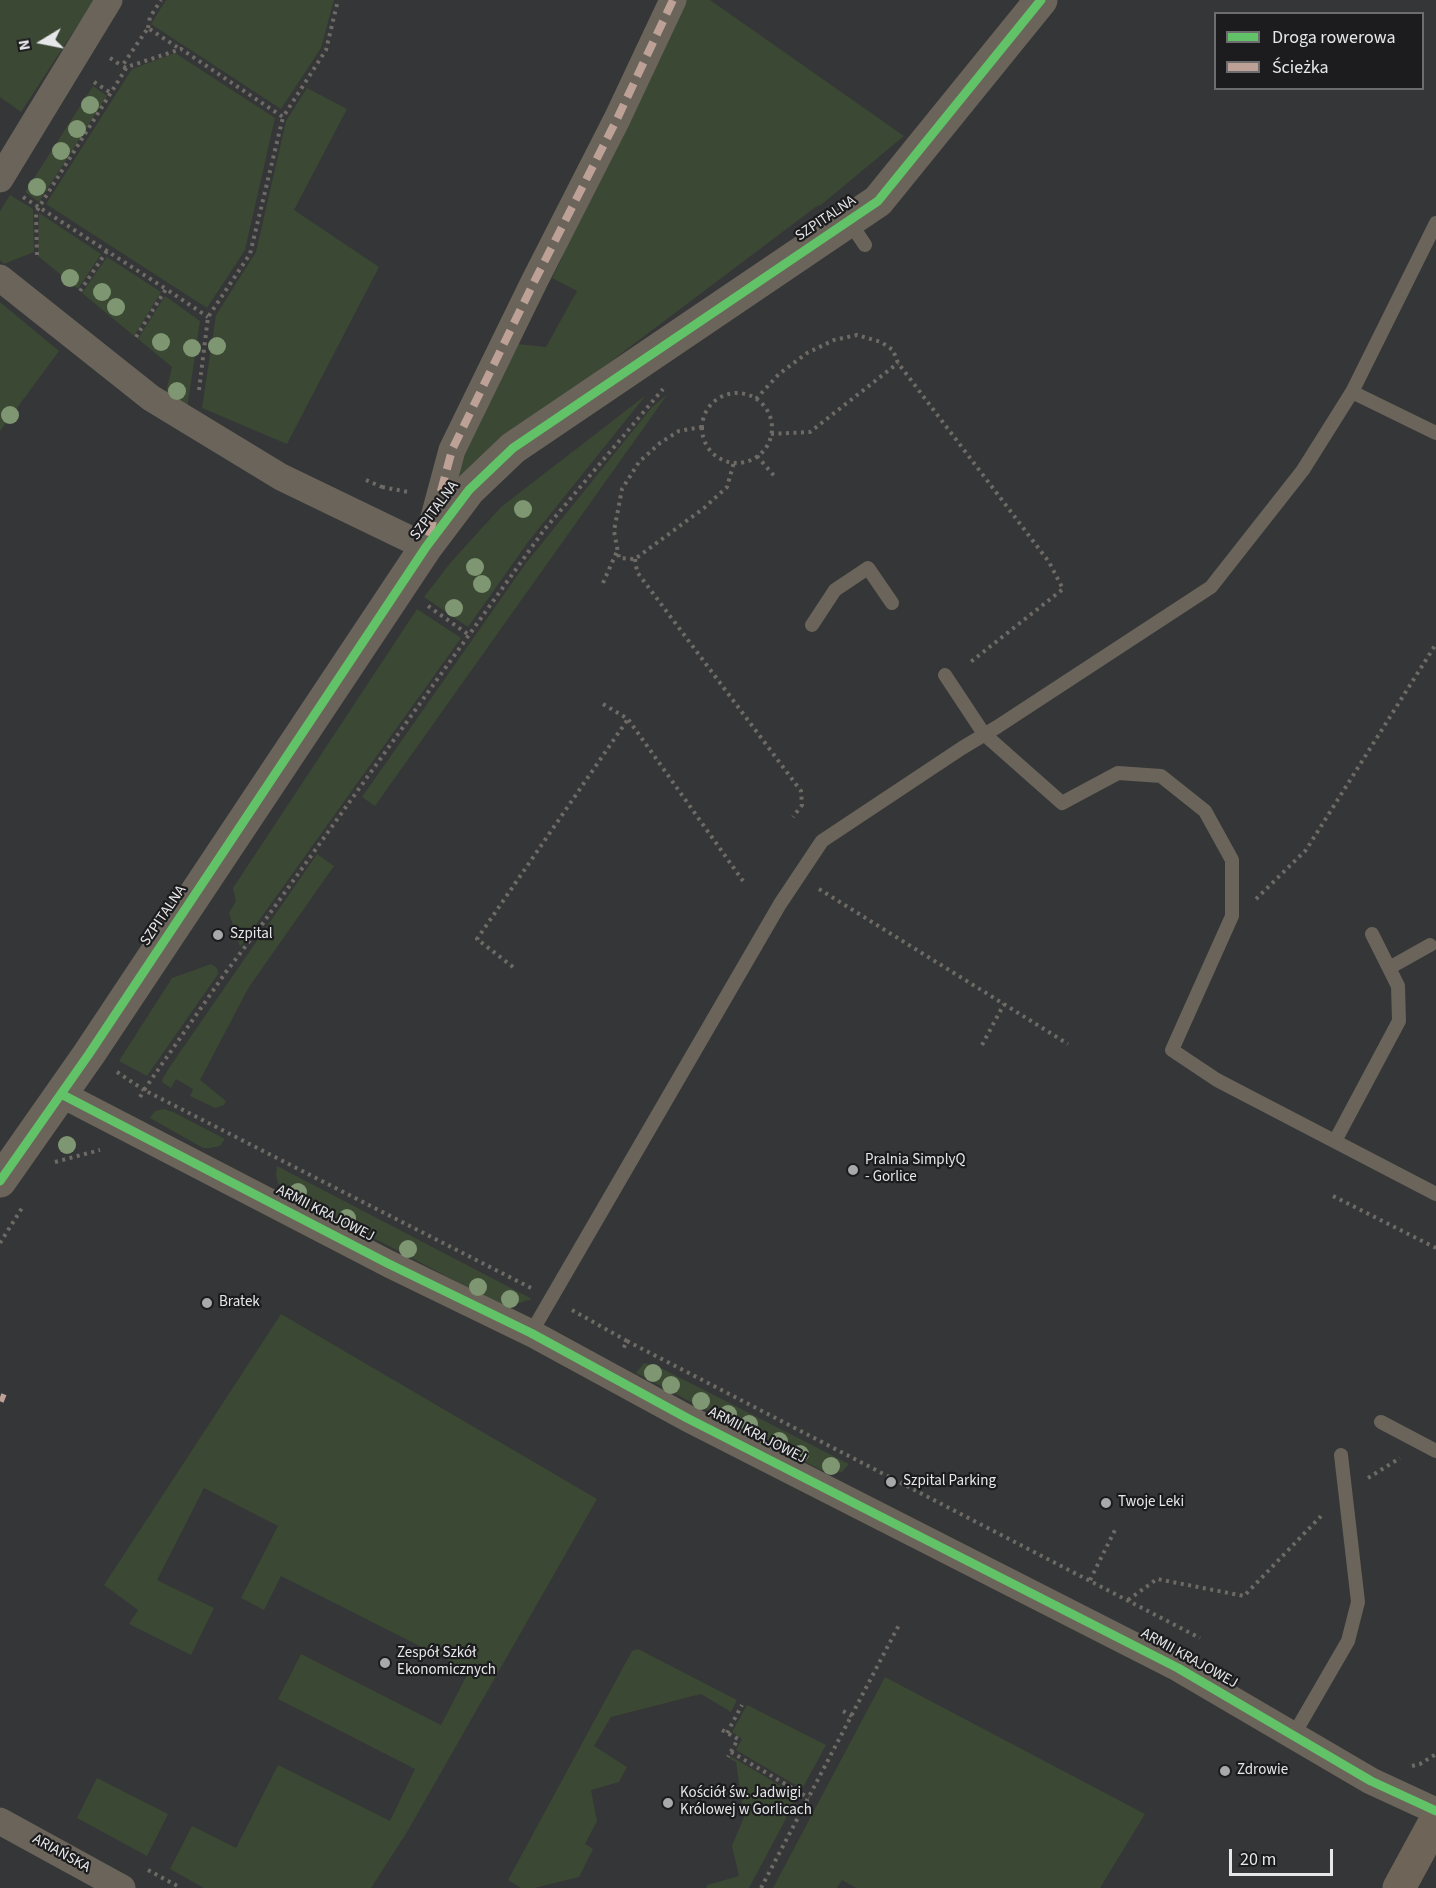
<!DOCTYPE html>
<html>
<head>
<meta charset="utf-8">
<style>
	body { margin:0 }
	#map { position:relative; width:1436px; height:1888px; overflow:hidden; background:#353637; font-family:"Source Sans 3",sans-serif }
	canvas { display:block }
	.legend { position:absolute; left:1214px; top:12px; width:210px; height:78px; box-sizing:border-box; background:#1c1c1e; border:2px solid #6d6d6f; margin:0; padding:8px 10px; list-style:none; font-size:18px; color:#e6e7e9 }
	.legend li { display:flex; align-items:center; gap:12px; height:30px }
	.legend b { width:30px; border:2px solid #6d6d6f }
	.north { position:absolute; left:12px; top:12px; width:60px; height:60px; -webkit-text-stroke:4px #1c1c1e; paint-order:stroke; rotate:260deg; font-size:16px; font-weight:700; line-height:24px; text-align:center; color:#e6e7e9 }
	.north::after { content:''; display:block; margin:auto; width:21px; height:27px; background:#e6e7e9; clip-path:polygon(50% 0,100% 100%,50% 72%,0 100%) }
	.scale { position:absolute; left:1229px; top:1849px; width:104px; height:27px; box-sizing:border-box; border:3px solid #e6e7e9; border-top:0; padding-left:8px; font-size:18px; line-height:21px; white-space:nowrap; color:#e6e7e9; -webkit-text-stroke:4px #1c1c1e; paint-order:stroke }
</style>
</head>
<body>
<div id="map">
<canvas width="1436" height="1888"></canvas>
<ul class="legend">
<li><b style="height:8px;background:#61c268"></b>Droga rowerowa</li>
<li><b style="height:8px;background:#bda197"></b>Ścieżka</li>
</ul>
<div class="north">N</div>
<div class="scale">20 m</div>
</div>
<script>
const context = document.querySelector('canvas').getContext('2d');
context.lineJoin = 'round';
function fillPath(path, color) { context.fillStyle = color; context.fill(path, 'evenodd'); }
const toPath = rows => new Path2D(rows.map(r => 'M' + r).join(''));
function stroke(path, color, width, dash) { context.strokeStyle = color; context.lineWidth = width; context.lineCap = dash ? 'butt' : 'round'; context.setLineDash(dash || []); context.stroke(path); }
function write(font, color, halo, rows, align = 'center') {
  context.font = font + ' "Source Sans 3",sans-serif'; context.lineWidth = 4.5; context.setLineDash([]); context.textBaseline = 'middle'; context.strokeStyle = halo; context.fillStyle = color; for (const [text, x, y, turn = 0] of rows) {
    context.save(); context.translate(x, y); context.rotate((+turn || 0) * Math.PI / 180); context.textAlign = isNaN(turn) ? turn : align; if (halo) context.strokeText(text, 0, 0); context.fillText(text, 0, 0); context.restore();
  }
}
fillPath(toPath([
	[0,0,94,0,21,112,0,97],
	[166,0,334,0,321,48,281,109,151,24],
	[679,0,710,0,904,136,821,205,817,206,582,383,487,460,452,482,452,476,517,344,546,347,577,291,552,278,562,258,562,249],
	[175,53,275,118,245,250,207,308,46,204,132,69],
	[93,86,107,96,39,202,25,192],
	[307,88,347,109,294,210,379,267,287,444,202,408,216,315,256,252,286,121],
	[10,195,33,209,34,252,4,264,0,260,0,211],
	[39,213,101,254,78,289,38,256],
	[107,257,161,292,134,336,82,293],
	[165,296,200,321,187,409,165,396,172,367,138,339],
	[0,302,59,351,0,431],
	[646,395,528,542,468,627,424,597,451,562,501,507],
	[667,395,375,806,362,797,526,563,652,407],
	[417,609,461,638,240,947,229,913,236,901,233,888],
	[317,854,334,866,249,987,200,1080,226,1101,224,1105,215,1108,190,1096,193,1089,176,1079,171,1088,163,1083,162,1080,169,1068],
	[211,964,217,968,218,974,147,1076,119,1061,172,978],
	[164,1109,173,1112,225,1139,220,1146,210,1148,203,1148,150,1118,155,1111],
	[277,1166,532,1299,513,1305,501,1305,288,1193,278,1183,276,1175],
	[281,1314,597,1499,407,1832,371,1888,204,1888,170,1869,192,1826,236,1848,278,1765,390,1821,415,1769,278,1699,301,1654,441,1725,469,1671,281,1576,264,1610,241,1598,278,1526,204,1488,157,1580,214,1608,191,1655,129,1624,138,1610,104,1585],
	[644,1363,657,1366,849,1464,842,1472,827,1473,805,1462,636,1373],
	[638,1649,737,1700,731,1712,701,1694,611,1717,594,1746,627,1767,619,1782,591,1790,597,1821,585,1844,593,1849,579,1877,534,1888,521,1888,508,1880,632,1651],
	[885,1677,1145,1814,1100,1888,856,1888,842,1880,837,1888,773,1888],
	[747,1705,826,1745,802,1789,736,1750,742,1739,732,1732],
	[732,1757,798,1796,749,1888,706,1888,707,1885,739,1876,732,1846,744,1817,736,1762,730,1759],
	[97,1778,168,1814,147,1856,77,1818]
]), '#3b4834');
stroke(toPath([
	[148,28,150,17,161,0],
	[110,58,122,66],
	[126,68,122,66,148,28,180,49],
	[94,82,111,93],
	[23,197,166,289],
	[37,255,36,212,127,67,181,49,283,117,326,50,338,0],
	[80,291,107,251],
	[136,337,166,289,208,317],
	[199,390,208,317,250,254,283,117],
	'702 428a35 35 0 1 1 70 0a35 35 0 1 1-70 0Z',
	[756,399,779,374,807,353,834,340,857,335,881,342,893,350,898,363,1049,562,1063,589,968,664],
	[702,427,679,431,660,443,639,462,622,489,614,531,619,558,635,559,704,508,727,487,734,462],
	[771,434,810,432,898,363],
	[757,456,776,478],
	[366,480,382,487,382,489],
	[382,487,408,492],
	[635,559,637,572,801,791,802,805,793,817],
	[603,583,617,551],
	[428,606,469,635],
	[603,704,628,719,743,881],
	[819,889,1068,1044],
	[1256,899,1306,850,1436,644],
	[513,967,477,939,628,719],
	[982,1045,1004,1004],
	[117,1072,144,1090,139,1099],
	[55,1162,100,1150],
	[1333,1196,1436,1248],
	[0,1243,22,1208],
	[531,1288,144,1090,226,972,263,923,544,530,663,389],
	[572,1310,627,1341,623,1349],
	[627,1341,1200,1638],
	[1368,1478,1400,1458],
	[1090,1580,1116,1528],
	[1128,1600,1157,1579,1244,1596,1323,1514],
	[843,1711,852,1716],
	[722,1730,738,1739,728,1757],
	[727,1733,742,1705],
	[731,1752,809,1798],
	[1412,1766,1420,1764,1436,1754],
	[148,1870,181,1888],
	[761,1888,900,1623]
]), '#6e6a65', 4, [3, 4.5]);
stroke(toPath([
	[849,221,865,245],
	[1352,392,1436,223],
	[812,625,835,590,868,568,892,603],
	[945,675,984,734,1062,803,1118,773,1161,776,1205,811,1232,860,1232,916,1172,1050,1217,1080,1436,1194],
	[1389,968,1430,945],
	[1335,1141,1399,1021,1398,986,1372,934],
	[531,1333,780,904,822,841,962,748,997,727,1211,587,1303,470,1352,392,1436,433],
	[1381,1422,1436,1451],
	[1293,1736,1348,1641,1358,1602,1341,1455]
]), '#6a645a', 14);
stroke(toPath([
	[0,179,109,0],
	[0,278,151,398,281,477,426,547,452,450,534,282,617,119,673,0],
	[61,1094,389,1264,531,1333,687,1418,1178,1668,1371,1781,1436,1811],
	[0,1821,122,1888]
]), '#6a645a', 27);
stroke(toPath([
	[0,1181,89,1054,426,547,469,490,513,448,878,201,1041,0]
]), '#6a645a', 33);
stroke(toPath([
	[1399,1888,1436,1820]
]), '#6e6558', 33);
stroke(toPath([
	[429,536,452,450,534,282,617,119,673,0],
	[0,1397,5,1399]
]), '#bda197', 8, [15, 8]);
stroke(toPath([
	[61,1094,389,1264,531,1333,687,1418,1178,1668,1371,1781,1436,1811],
	[0,1181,89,1054,426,547,469,490,513,448,878,201,1041,0]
]), '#61c268', 9);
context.fillStyle = '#7f9672';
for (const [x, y] of [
	[90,105],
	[77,129],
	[61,151],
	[37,187],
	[70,278],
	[102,292],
	[116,307],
	[161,342],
	[217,346],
	[192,348],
	[177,391],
	[10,415],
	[523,509],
	[475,567],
	[482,584],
	[454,608],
	[67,1145],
	[298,1192],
	[347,1218],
	[408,1249],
	[478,1287],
	[510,1299],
	[653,1373],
	[671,1385],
	[701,1401],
	[728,1414],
	[749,1424],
	[779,1441],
	[800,1454],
	[831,1466]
]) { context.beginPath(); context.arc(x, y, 9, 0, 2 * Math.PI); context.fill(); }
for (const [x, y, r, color] of [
	[218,935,6,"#a8a9ab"],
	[853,1170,6,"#a8a9ab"],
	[207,1303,6,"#a8a9ab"],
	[891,1482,6,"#a8a9ab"],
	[1106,1503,6,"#a8a9ab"],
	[385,1663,6,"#a8a9ab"],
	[1225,1771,6,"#a8a9ab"],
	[668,1803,6,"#a8a9ab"]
]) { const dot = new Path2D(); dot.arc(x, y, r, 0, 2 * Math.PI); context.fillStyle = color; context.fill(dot); stroke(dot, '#1c1c1e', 2); }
write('15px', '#e6e7e9', '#1c1c1e', [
	["SZPITALNA",826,219,-34],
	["SZPITALNA",435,511,-53],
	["SZPITALNA",164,916,-56],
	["ARMII KRAJOWEJ",325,1214,27],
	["ARMII KRAJOWEJ",757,1436,27],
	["ARMII KRAJOWEJ",1189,1659,29],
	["ARIAŃSKA",61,1854,29]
]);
write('15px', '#e6e7e9', '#1c1c1e', [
	["Szpital",230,935],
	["Pralnia SimplyQ",865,1161],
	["- Gorlice",865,1178],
	["Bratek",219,1303],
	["Szpital Parking",903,1482],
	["Twoje Leki",1118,1503],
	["Zespół Szkół",397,1654],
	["Ekonomicznych",397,1671],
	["Zdrowie",1237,1771],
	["Kościół św. Jadwigi",680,1794],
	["Królowej w Gorlicach",680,1811]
], 'left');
</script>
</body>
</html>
